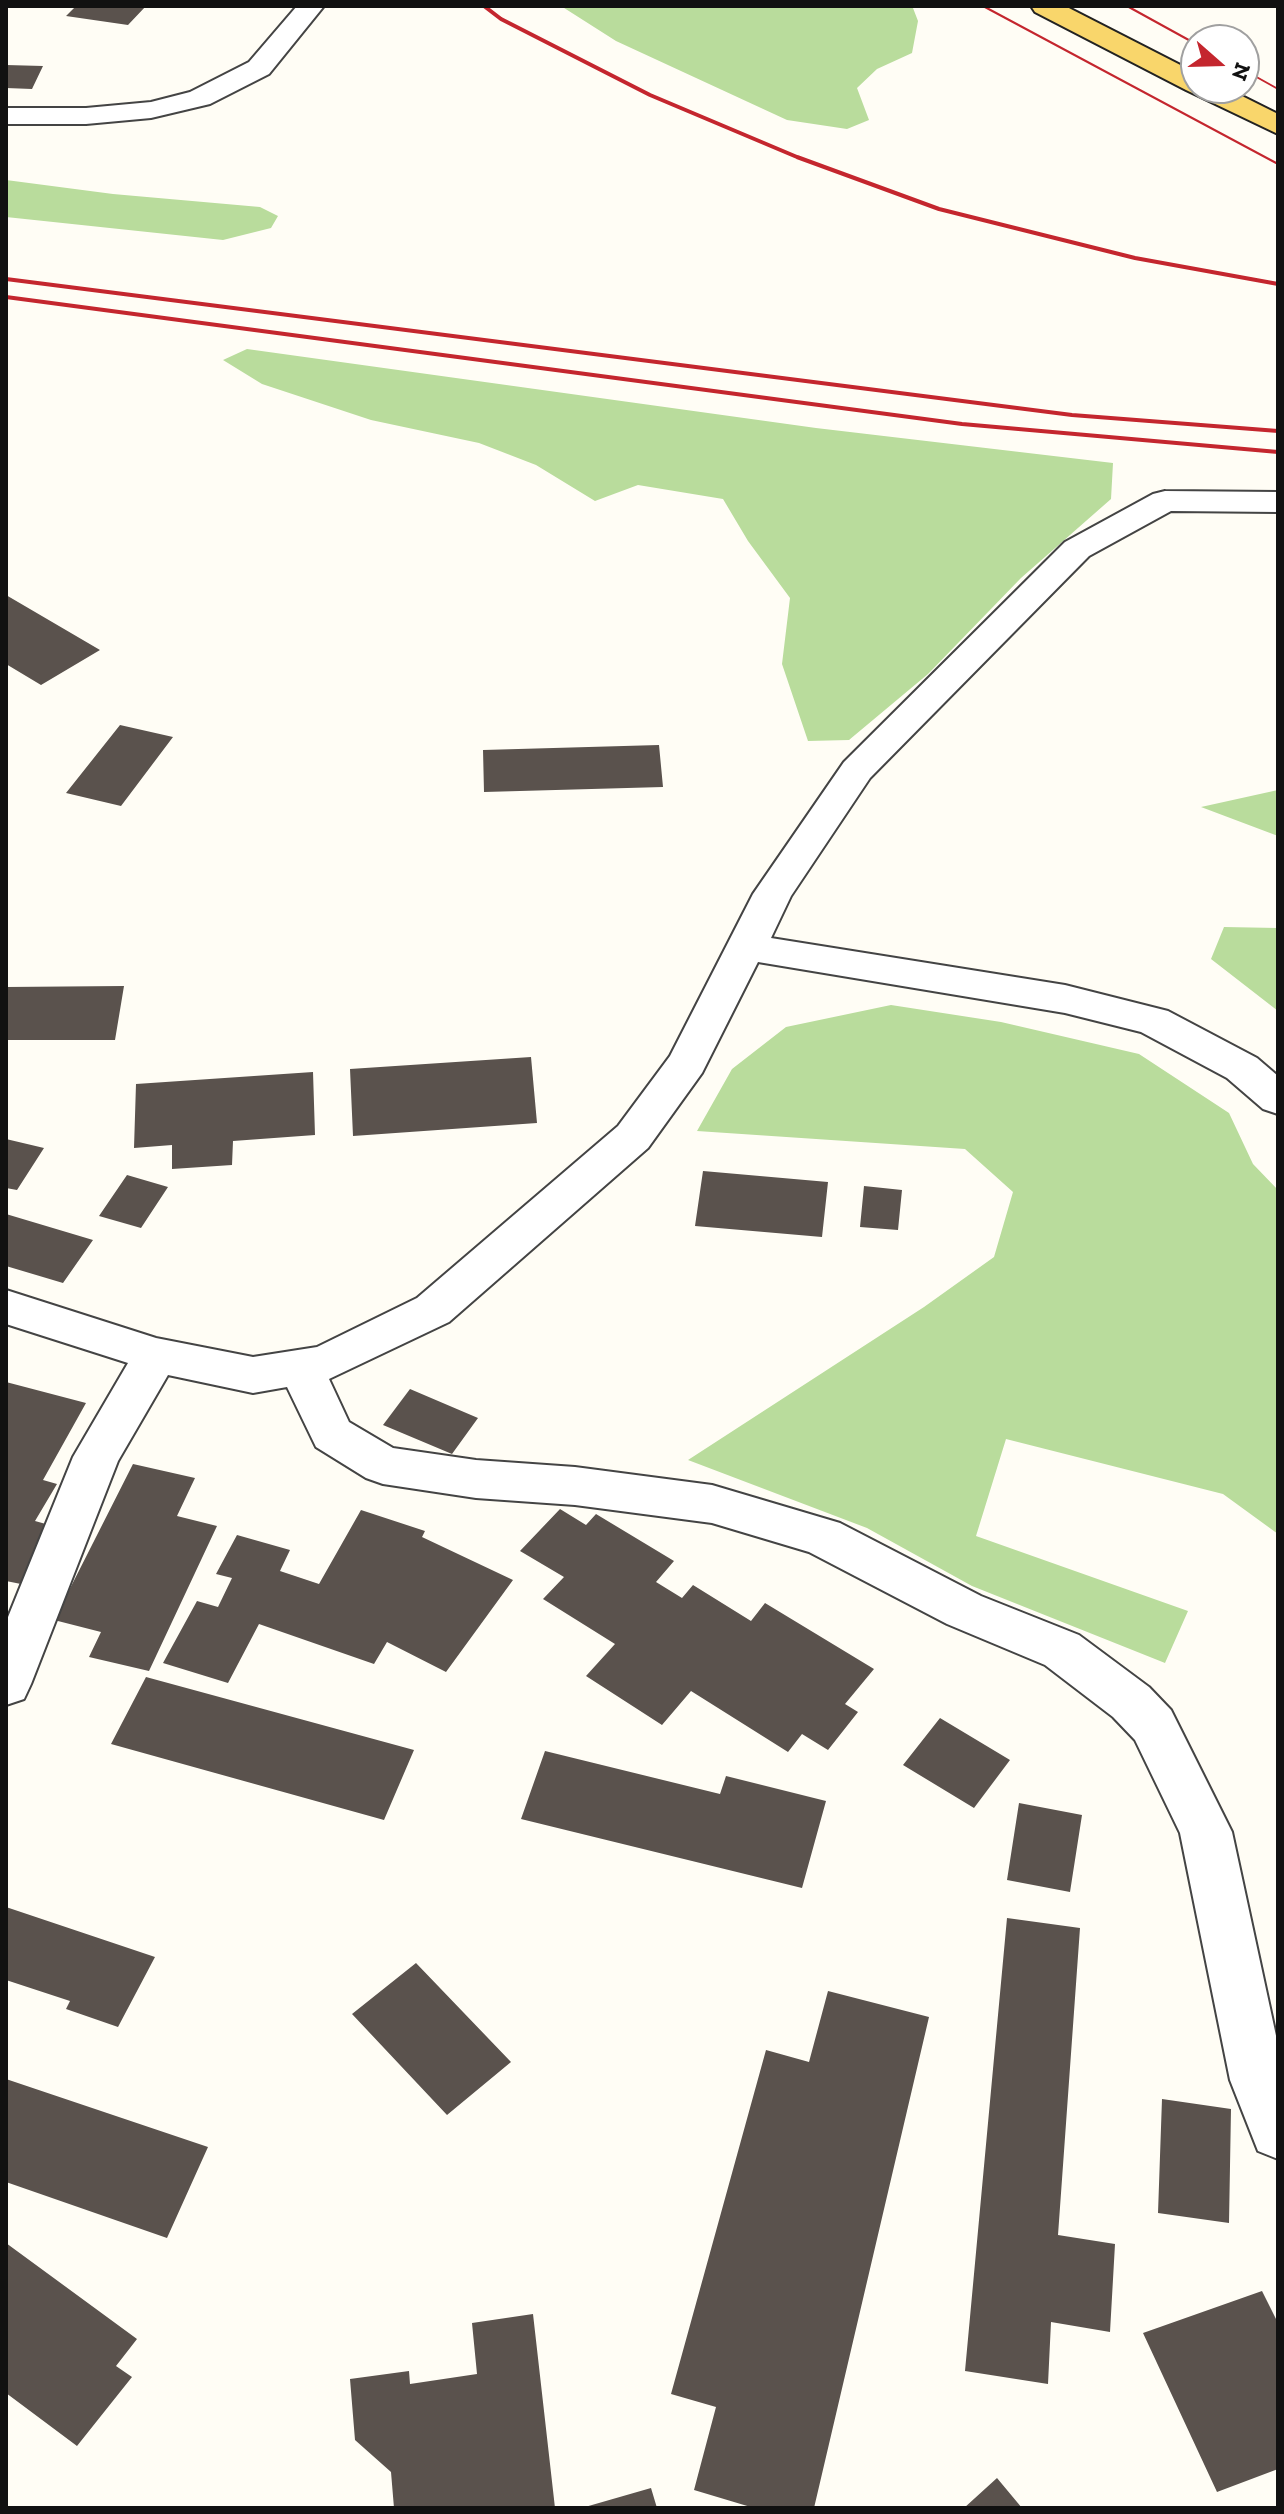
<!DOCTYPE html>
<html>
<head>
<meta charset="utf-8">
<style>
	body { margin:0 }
	#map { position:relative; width:1284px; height:2514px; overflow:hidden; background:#fffdf5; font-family:"Zilla Slab",serif }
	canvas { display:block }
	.frame { position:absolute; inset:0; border:8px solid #111; pointer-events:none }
	.north { position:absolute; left:1180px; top:24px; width:80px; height:80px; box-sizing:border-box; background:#fff; border:2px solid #a0a0a0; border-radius:50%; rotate:110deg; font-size:22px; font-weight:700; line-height:32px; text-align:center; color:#111 }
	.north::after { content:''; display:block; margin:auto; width:28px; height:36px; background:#c4262e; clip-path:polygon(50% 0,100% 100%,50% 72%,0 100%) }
</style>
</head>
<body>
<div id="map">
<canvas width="1284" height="2514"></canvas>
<div class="frame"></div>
<div class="north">N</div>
</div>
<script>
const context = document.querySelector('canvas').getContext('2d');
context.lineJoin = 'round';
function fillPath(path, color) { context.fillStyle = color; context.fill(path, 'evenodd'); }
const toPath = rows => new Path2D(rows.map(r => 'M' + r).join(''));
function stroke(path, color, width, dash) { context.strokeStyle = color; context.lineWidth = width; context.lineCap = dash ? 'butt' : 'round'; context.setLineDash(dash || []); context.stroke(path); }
fillPath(toPath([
	[561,6,907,6,913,8,918,21,912,53,877,69,857,88,869,120,847,129,787,120,616,41],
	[6,180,113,194,260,207,278,216,271,228,223,240,6,217],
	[247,349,816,428,1113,463,1111,499,1021,578,928,674,849,740,808,741,782,664,790,598,748,541,723,499,638,485,595,501,536,465,479,443,371,420,262,384,223,360],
	[1278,790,1278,836,1201,807],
	[1224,927,1278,928,1278,1011,1211,959],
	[891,1005,1001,1022,1139,1054,1229,1113,1253,1164,1278,1190,1278,1534,1223,1494,1006,1439,976,1536,1188,1611,1165,1663,972,1586,867,1528,688,1460,924,1307,994,1257,1013,1192,965,1149,697,1131,732,1069,786,1027]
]), '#b9dc9c');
fillPath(toPath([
	[76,6,146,6,128,25,66,16],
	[6,65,43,66,32,89,6,88],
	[6,595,100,650,41,685,6,664],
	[120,725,173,737,121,806,66,793],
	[659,745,663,787,484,792,483,750],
	[124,986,115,1040,6,1040,6,987],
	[531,1057,537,1123,353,1136,350,1069],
	[313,1072,315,1135,233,1141,232,1165,172,1169,172,1145,134,1148,136,1084],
	[6,1139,44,1148,17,1190,6,1188],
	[703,1171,828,1182,822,1237,695,1226],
	[127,1175,168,1187,141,1228,99,1216],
	[864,1186,902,1190,898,1230,860,1227],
	[6,1214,93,1240,63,1283,6,1266],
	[6,1382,86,1403,43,1480,57,1484,35,1521,53,1526,21,1584,6,1581],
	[410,1389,478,1418,452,1454,383,1425],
	[133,1464,195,1478,177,1516,217,1526,149,1671,89,1657,101,1632,54,1620],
	[560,1509,586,1525,596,1514,674,1561,656,1582,682,1598,693,1585,751,1621,765,1603,874,1669,845,1704,858,1712,828,1750,802,1734,788,1752,691,1691,662,1725,586,1676,615,1644,543,1599,564,1577,520,1551],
	[361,1510,425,1531,422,1537,513,1580,446,1672,387,1642,374,1664,259,1624,228,1683,163,1663,197,1601,218,1607,232,1578,216,1574,237,1535,290,1550,280,1571,319,1584],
	[146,1677,414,1750,384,1820,111,1744],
	[940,1718,1010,1760,974,1808,903,1765],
	[545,1751,720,1794,726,1776,826,1801,802,1888,521,1819],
	[1019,1803,1082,1815,1070,1892,1007,1880],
	[6,1907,155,1957,118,2027,66,2009,70,2001,6,1980],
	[1007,1918,1080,1928,1058,2235,1115,2244,1110,2332,1051,2322,1048,2384,965,2371],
	[416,1963,511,2062,447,2115,352,2014],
	[828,1991,929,2017,814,2508,754,2508,694,2490,716,2407,671,2394,766,2050,809,2062],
	[6,2079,208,2147,167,2238,6,2182],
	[1162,2099,1231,2109,1229,2223,1158,2213],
	[6,2243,137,2339,116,2366,132,2377,77,2446,6,2393],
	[1262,2291,1278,2323,1278,2469,1217,2492,1143,2333],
	[533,2314,555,2508,394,2508,391,2472,355,2440,350,2379,409,2371,410,2384,477,2374,472,2323],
	[997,2478,1022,2508,964,2508],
	[651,2488,657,2508,585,2508,585,2507]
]), '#5a524d');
const minor = toPath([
	[297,6,324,6,269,74,210,104,151,118,86,124,6,124,6,108,86,108,151,102,190,92,249,62,297,6],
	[1165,491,1278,492,1278,512,1171,511,1089,556,870,778,791,896,771,938,1065,985,1168,1011,1257,1058,1278,1076,1278,1114,1263,1109,1227,1078,1141,1032,1065,1013,758,962,702,1073,648,1148,449,1322,329,1379,349,1422,393,1448,476,1460,575,1467,712,1485,840,1523,981,1596,1079,1635,1149,1687,1171,1710,1232,1832,1278,2045,1278,2159,1258,2151,1230,2080,1180,1833,1135,1740,1113,1717,1045,1665,947,1624,809,1552,712,1523,575,1505,476,1498,383,1484,366,1478,316,1447,287,1387,253,1393,168,1375,118,1461,31,1684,24,1699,6,1705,6,1622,73,1457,128,1363,6,1324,6,1290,156,1338,253,1357,317,1347,417,1298,618,1126,670,1056,753,894,844,762,1065,542,1153,494,1165,491]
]);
const major = toPath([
	[1031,6,1065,6,1196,73,1196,88,1226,88,1278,114,1278,134,1186,90,1035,12,1031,6]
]);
stroke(minor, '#444', 4);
stroke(major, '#222', 4);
fillPath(minor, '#fff');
fillPath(major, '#f9d66b');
stroke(toPath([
	[983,6,1278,164],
	[1127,6,1196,44],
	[1244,70,1278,89]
]), '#c4262e', 2);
stroke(toPath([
	[484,6,501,19,650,95,797,157,939,209,1135,258,1278,284],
	[6,279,1072,415,1278,431],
	[6,297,962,424,1278,452]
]), '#c4262e', 4);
</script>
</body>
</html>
